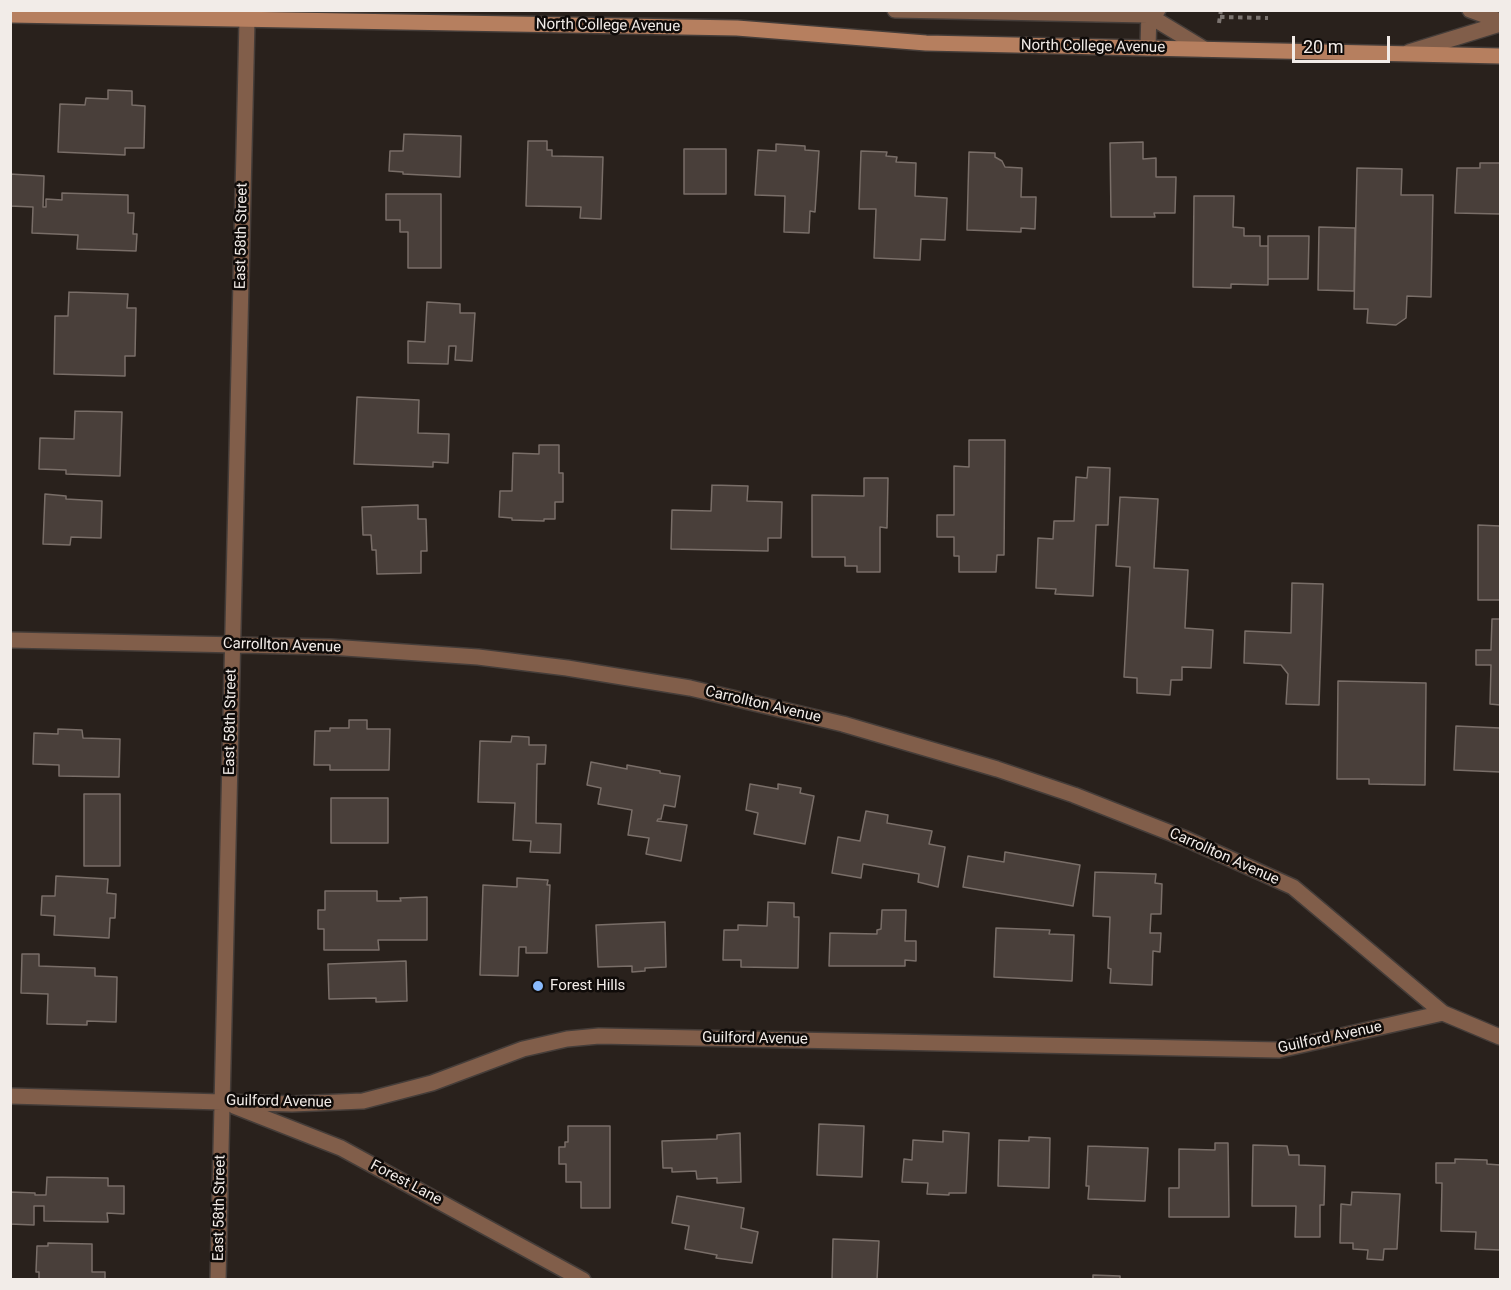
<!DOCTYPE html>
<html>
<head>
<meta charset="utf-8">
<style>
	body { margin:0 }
	#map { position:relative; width:1511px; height:1290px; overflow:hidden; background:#29211c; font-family:Roboto,sans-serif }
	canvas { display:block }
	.frame { position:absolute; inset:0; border:12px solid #f2ece8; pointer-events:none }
	.scale { position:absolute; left:1292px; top:36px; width:98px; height:27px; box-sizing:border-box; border:3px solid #f2ece8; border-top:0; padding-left:8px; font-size:18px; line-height:21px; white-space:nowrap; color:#f2ece8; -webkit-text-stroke:4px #0f0b09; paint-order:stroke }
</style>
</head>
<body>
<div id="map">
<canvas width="1511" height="1290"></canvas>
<div class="frame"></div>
<div class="scale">20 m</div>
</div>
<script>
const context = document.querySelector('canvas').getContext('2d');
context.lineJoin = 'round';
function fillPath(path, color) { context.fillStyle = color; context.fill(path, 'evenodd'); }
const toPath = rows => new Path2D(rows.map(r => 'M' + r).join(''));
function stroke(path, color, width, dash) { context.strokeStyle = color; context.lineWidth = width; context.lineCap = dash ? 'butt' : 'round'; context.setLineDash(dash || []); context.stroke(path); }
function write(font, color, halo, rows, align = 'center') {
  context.font = font + ' Roboto,sans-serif'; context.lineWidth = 5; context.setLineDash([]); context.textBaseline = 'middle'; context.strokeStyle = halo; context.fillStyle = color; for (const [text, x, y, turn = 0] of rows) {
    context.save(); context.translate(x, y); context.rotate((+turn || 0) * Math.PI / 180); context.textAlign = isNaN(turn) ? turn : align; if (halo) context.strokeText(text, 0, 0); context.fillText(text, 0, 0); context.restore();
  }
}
const building = toPath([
	[108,90,132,91,132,105,145,106,144,148,125,148,125,155,58,152,60,104,85,105,86,98,108,99,108,90],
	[404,134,461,136,460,177,403,174,403,172,389,171,390,151,403,151,404,134],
	[528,141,547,141,547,150,552,150,552,156,603,157,601,219,580,218,581,207,526,206,528,141],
	[1143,142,1143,159,1156,158,1156,177,1176,177,1175,213,1154,213,1155,217,1111,217,1110,143,1143,142],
	[776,144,805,146,805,150,819,151,815,212,810,211,809,233,784,232,785,196,755,195,758,150,776,151,776,144],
	[684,149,726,149,726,194,684,194,684,149],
	[861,151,887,152,886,156,897,157,896,162,916,163,915,196,947,198,945,240,921,239,920,260,874,258,876,209,859,209,861,151],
	[969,152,995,153,995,157,1002,161,1005,167,1022,168,1021,197,1036,197,1035,229,1021,228,1021,232,967,230,969,152],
	[1480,163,1500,163,1500,214,1455,213,1457,168,1480,168,1480,163],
	[1357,168,1402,169,1401,195,1433,195,1431,297,1407,296,1406,318,1396,325,1367,323,1368,309,1354,309,1357,168],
	[10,174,44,176,43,207,46,207,46,199,62,200,62,193,128,195,128,213,134,213,133,234,137,234,136,251,77,249,78,235,32,233,33,207,10,206,10,174],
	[386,194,441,194,441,268,408,268,408,232,400,232,400,220,386,220,386,194],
	[1194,196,1234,196,1233,227,1244,228,1244,236,1260,236,1260,246,1268,246,1268,285,1231,284,1231,288,1193,287,1194,196],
	[1319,227,1355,228,1354,291,1318,290,1319,227],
	[1268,236,1309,236,1308,279,1268,279,1268,236],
	[69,292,128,294,127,308,136,308,135,356,125,356,125,376,54,374,55,316,68,316,69,292],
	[427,302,460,304,460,313,475,313,472,361,455,360,456,346,449,346,448,364,408,363,408,341,425,342,427,302],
	[357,397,419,400,418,433,449,434,448,463,433,462,433,467,354,464,357,397],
	[75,411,122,412,120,476,66,474,66,470,39,469,40,438,74,439,75,411],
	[969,440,1005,440,1004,555,997,555,996,572,959,572,959,556,954,556,954,537,937,537,937,515,954,515,954,466,969,467,969,440],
	[539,445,559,445,559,473,563,473,563,502,555,502,555,519,544,519,544,521,512,520,512,518,499,517,500,491,512,491,513,453,539,454,539,445],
	[1088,467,1110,468,1108,525,1096,525,1093,596,1055,594,1056,589,1036,588,1038,538,1053,539,1054,521,1074,521,1076,477,1087,478,1088,467],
	[864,478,888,478,887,528,880,527,880,572,857,572,857,566,845,566,845,557,812,557,812,495,864,496,864,478],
	[712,485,748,486,747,501,782,502,781,538,768,538,768,551,671,549,672,510,711,511,712,485],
	[45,494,66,496,66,499,102,501,101,538,71,537,70,545,43,544,45,494],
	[1120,497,1158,499,1154,568,1188,570,1185,628,1213,630,1211,668,1182,667,1182,680,1171,680,1170,695,1137,693,1137,678,1124,677,1130,567,1116,566,1120,497],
	[418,505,418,519,426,519,427,551,421,551,421,573,377,574,376,550,372,550,371,535,363,535,362,507,418,505],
	[1478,525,1500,526,1500,600,1478,600,1478,525],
	[1292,583,1323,584,1319,705,1286,704,1288,674,1281,665,1244,663,1245,631,1291,633,1292,583],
	[1492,619,1500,619,1500,705,1490,704,1491,665,1476,665,1476,650,1491,650,1492,619],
	[1338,681,1426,683,1425,785,1369,784,1369,779,1337,779,1338,681],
	[349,720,367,720,367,729,390,729,389,770,330,770,330,765,314,765,315,731,330,731,330,728,349,728,349,720],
	[1456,726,1500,728,1500,772,1454,770,1456,726],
	[58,729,82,730,83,738,120,739,119,777,59,776,59,765,33,764,34,733,58,734,58,729],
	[512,736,529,737,529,745,546,745,545,764,537,764,536,823,561,824,560,853,530,852,531,841,513,840,515,803,478,802,480,741,511,742,512,736],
	[591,762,627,769,627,765,660,771,660,773,680,776,675,807,664,805,661,819,658,819,657,821,687,825,681,861,646,854,649,838,628,835,632,810,598,804,601,788,587,785,591,762],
	[750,784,778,789,778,784,801,788,800,793,814,796,805,844,754,834,758,813,746,810,750,784],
	[84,794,120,794,120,866,84,866,84,794],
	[331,798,388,798,388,843,331,843,331,798],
	[866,811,888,815,887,823,932,831,929,844,945,847,938,887,918,882,919,874,863,864,861,878,832,873,838,837,860,841,866,811],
	[1005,852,1080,865,1073,906,963,887,968,856,1004,862,1005,852],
	[1095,872,1156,874,1155,883,1162,884,1161,914,1151,914,1150,933,1161,933,1160,952,1153,951,1152,985,1110,983,1111,969,1108,968,1110,917,1093,916,1095,872],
	[56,876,108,879,107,893,116,894,115,918,110,918,109,938,54,935,55,916,41,915,42,896,55,896,56,876],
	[517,878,548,880,547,885,550,885,547,953,526,953,526,947,519,947,518,976,480,975,483,885,517,887,517,878],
	[325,891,377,891,377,901,401,901,400,898,427,897,427,940,378,940,379,950,324,950,324,929,318,929,318,910,325,910,325,891],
	[768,902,794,903,794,917,799,917,798,968,741,967,741,960,723,960,724,930,738,930,738,925,767,926,768,902],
	[882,910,906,910,905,941,916,941,916,961,905,960,905,966,829,966,830,933,877,934,877,930,881,929,882,910],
	[665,922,666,967,645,968,645,971,632,972,632,966,598,967,596,925,665,922],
	[996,928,1050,930,1049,934,1074,935,1072,981,994,977,996,928],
	[22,954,39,954,39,966,95,968,95,976,117,977,116,1022,87,1021,87,1025,47,1024,48,994,21,993,22,954],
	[406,961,407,1001,376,1002,376,998,329,999,328,964,406,961],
	[819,1124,864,1126,862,1177,817,1175,819,1124],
	[568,1126,610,1126,610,1208,581,1208,581,1182,566,1182,566,1164,559,1164,559,1147,565,1147,565,1142,568,1142,568,1126],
	[943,1131,969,1133,966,1193,949,1193,949,1195,927,1194,928,1183,902,1182,904,1159,912,1160,913,1140,943,1142,943,1131],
	[740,1133,741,1182,717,1183,717,1178,697,1179,696,1171,672,1172,672,1168,663,1168,662,1141,717,1139,717,1135,740,1133],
	[1029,1137,1050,1138,1049,1188,998,1186,999,1140,1029,1141,1029,1137],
	[1215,1143,1228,1143,1229,1217,1169,1217,1169,1188,1179,1188,1179,1149,1215,1150,1215,1143],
	[1253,1145,1287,1146,1289,1155,1299,1155,1299,1165,1325,1166,1324,1205,1320,1205,1320,1237,1295,1237,1296,1206,1252,1206,1253,1145],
	[1088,1146,1148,1148,1145,1201,1088,1199,1089,1186,1086,1186,1088,1146],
	[1455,1159,1487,1160,1487,1164,1500,1165,1500,1250,1475,1249,1476,1232,1441,1231,1442,1183,1436,1183,1436,1163,1455,1163,1455,1159],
	[47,1177,108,1178,108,1186,124,1186,124,1214,107,1213,108,1222,44,1221,44,1206,34,1206,34,1225,10,1224,10,1192,35,1193,35,1195,46,1195,47,1177],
	[1352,1192,1400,1194,1397,1249,1384,1249,1383,1260,1367,1259,1368,1250,1353,1249,1353,1243,1340,1243,1341,1204,1351,1205,1352,1192],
	[677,1196,744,1208,741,1228,758,1232,752,1263,716,1258,717,1255,685,1249,689,1226,672,1223,677,1196],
	[833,1239,879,1241,877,1280,832,1280,833,1239],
	[48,1243,92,1244,92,1272,105,1272,105,1280,39,1280,39,1272,36,1272,37,1246,48,1246,48,1243],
	[1093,1275,1120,1276,1120,1280,1073,1280,1093,1279,1093,1275]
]);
fillPath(building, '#493f3a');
stroke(building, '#796e68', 1.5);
const lane = toPath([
	[895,10,1148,15,1158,10],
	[1470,10,1500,21],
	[1148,15,1204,49],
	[1148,48,1149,10],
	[1409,52,1500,24]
]);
const street = toPath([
	[10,640,330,647,478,657,567,668,690,688,843,724,997,769,1074,795,1186,839,1293,887,1443,1013],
	[10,1096,292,1104,363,1101,432,1083,523,1049,567,1039,599,1036,1279,1050,1443,1013,1500,1037],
	[234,1106,341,1148,583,1280],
	[218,1280,247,20]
]);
const secondary = toPath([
	[10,15,737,28,926,43,1500,56]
]);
stroke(lane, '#453d39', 18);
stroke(street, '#453d39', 18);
stroke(secondary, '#453d39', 18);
stroke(toPath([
	[1220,17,1268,18],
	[1219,23,1221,10]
]), '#7c7571', 4, [4.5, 4.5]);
stroke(lane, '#815e4a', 15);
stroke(street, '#815e4a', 15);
stroke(secondary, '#b67f5f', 15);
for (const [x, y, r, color] of [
	[538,986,6,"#89bafc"]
]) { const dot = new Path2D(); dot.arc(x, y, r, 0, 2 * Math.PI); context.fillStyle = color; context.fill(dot); stroke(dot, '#0f0b09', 2); }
write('15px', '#f2ece8', '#0f0b09', [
	["North College Avenue",608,26,1],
	["North College Avenue",1093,47,1],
	["East 58th Street",242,236,-89],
	["Carrollton Avenue",282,646,2],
	["Carrollton Avenue",763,705,13],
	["East 58th Street",231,722,-89],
	["Carrollton Avenue",1224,857,24],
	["Guilford Avenue",1330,1038,-12],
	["Guilford Avenue",755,1039,1],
	["Guilford Avenue",279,1102,1],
	["Forest Lane",406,1183,28],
	["East 58th Street",220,1208,-89]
]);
write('15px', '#f2ece8', '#0f0b09', [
	["Forest Hills",550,986]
], 'left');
</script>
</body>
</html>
